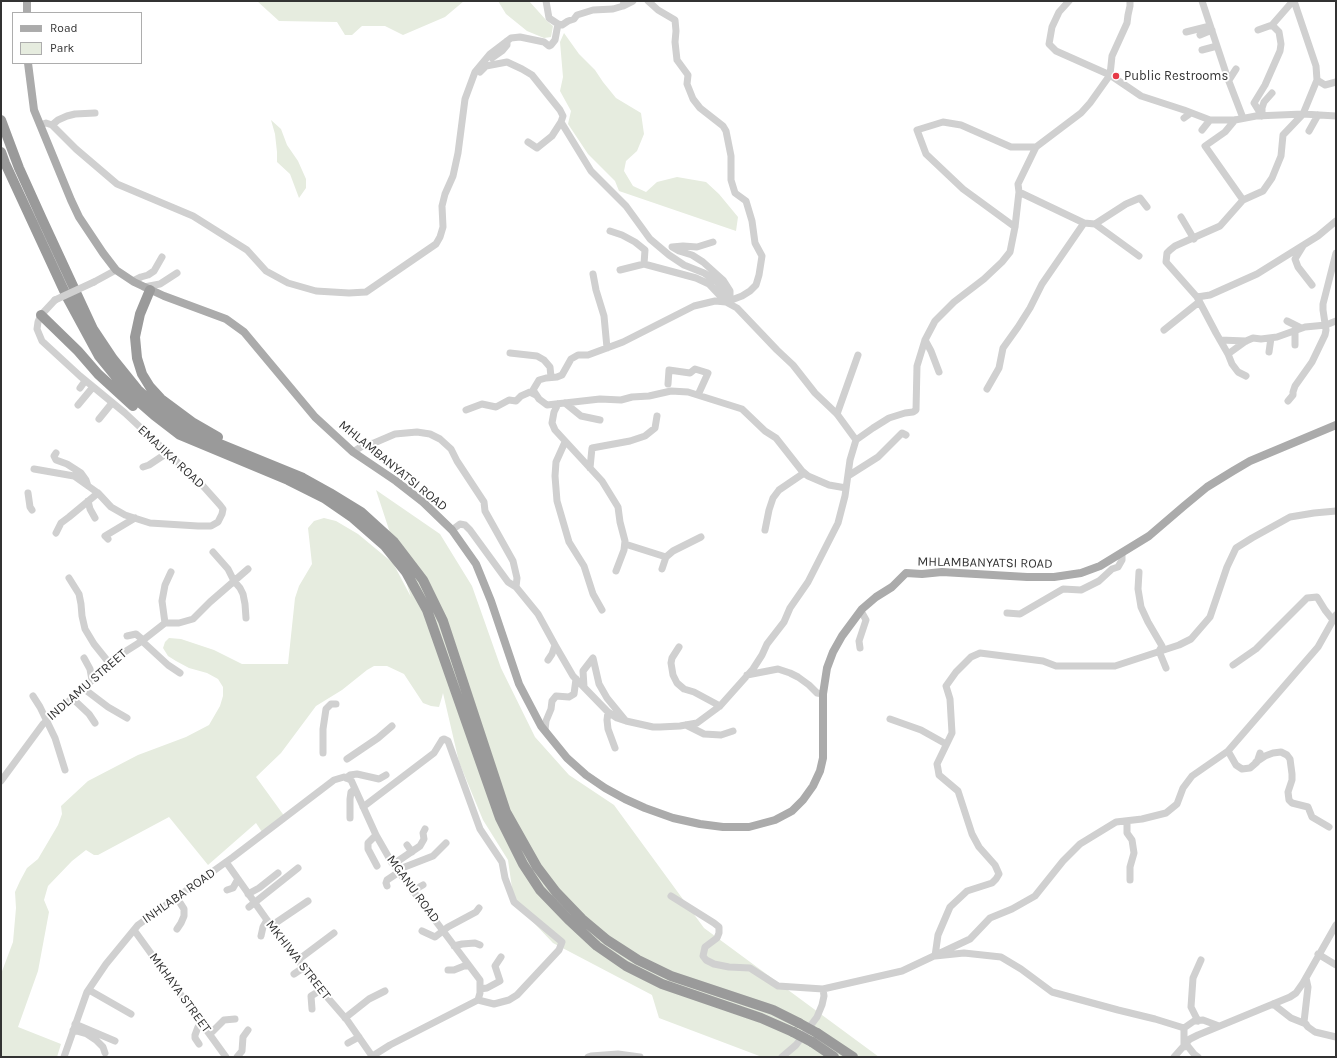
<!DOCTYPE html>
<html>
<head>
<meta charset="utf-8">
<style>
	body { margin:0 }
	#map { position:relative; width:1337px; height:1058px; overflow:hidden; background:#fff; font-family:Karla,sans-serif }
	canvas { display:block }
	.frame { position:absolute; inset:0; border:2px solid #333; pointer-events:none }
	.legend { position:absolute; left:12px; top:12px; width:130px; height:52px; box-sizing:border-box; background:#fff; border:1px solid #adadad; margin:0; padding:5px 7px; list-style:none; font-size:12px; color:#333 }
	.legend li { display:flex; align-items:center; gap:8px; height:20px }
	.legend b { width:20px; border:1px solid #adadad }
</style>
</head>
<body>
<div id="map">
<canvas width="1337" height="1058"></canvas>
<div class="frame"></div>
<ul class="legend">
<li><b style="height:5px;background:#ababab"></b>Road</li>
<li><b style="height:11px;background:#e6ecdf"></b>Park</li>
</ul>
</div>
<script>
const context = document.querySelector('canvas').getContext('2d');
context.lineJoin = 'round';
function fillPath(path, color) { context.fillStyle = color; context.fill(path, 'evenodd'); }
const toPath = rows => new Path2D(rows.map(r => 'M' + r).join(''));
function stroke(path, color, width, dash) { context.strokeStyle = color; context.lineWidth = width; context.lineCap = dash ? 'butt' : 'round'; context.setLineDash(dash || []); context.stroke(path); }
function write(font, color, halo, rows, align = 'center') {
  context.font = font + ' Karla,sans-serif'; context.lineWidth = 4; context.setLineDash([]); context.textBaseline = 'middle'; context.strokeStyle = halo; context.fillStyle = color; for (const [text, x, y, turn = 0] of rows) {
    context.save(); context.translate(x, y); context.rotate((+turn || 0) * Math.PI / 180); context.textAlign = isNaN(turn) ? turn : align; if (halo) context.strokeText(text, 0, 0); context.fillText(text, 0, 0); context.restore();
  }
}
fillPath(toPath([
	[257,1,464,1,445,17,403,35,385,26,362,26,352,35,345,35,337,22,279,21],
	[498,1,529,1,547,21,553,26,551,37,544,38,527,31,506,14],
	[564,33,579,54,595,70,603,82,616,98,641,113,644,134,637,151,626,161,624,171,633,186,646,192,657,182,677,177,706,182,719,194,738,217,736,231,619,191,615,181,588,154,568,124,571,111,560,91,563,77,560,42],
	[271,120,281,129,287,145,298,161,306,179,306,188,299,198,290,174,277,162,277,152,275,134],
	[376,490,440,534,472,586,501,668,535,737,569,775,614,805,704,928,879,1057,762,1057,659,1018,652,995,553,943,514,902,508,860,483,820,459,762,443,693,442,697,439,707,431,706,423,703,404,674,387,666,374,666,367,670,342,690,316,706,281,753,256,777,285,817,262,832,256,823,208,865,169,817,98,855,94,855,86,850,72,861,48,886,44,900,49,912,38,971,18,1027,61,1044,57,1057,1,1057,1,974,13,942,16,908,15,892,20,881,27,868,38,859,58,825,62,814,61,806,88,781,138,755,186,737,209,725,220,706,223,696,223,687,218,679,207,673,189,668,176,661,168,656,163,648,165,642,169,638,181,639,214,650,242,664,288,664,295,598,299,586,312,564,308,528,314,521,324,518,336,521,358,534,393,563,411,597]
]), '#e6ecdf');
stroke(toPath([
	[624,1,623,6,633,1],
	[648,1,658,10,675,20,676,31,675,42,677,60,688,75,687,84,693,99,700,108,723,126,726,131,731,156,731,180,735,193,746,201,752,221,755,243,762,256,759,275,756,285,750,291,742,296,726,302,715,301,694,306,623,342,588,355,578,355,571,359,562,375,557,377,546,378,539,380,533,390,539,399,547,405,600,399,621,400,632,397,649,396,671,391,688,392,742,409,765,431,776,438,802,471,808,476,829,485,846,488],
	[1069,1,1059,12,1052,27,1049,44,1056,51,1110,75,1141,96,1184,110,1210,120,1235,120,1256,116,1303,114,1336,116],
	[1130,1,1130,6,1128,15,1127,23,1112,56,1110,75,1090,103,1081,113,1036,147,1018,184,1019,192,1084,223,1095,224,1139,256],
	[1202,1,1228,79,1243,118],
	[558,24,562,25,568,21,574,19,577,15,593,10,613,9,623,6],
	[1272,25,1293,1],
	[1258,30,1272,25,1279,32,1281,44,1280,51,1265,85,1254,103,1262,116],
	[1186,32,1210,26],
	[1200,35,1212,30],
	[1202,50,1217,46],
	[492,58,502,51,507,45,507,41],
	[480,72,486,66,507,62,522,69,532,75,560,110,563,116,561,122,591,171,626,206,650,239,669,255,684,265,704,273,716,281,724,290,727,296,726,302],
	[1229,80,1236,69],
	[1317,80,1325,85,1336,82],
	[1262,116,1262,108,1264,102,1272,93],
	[1184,118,1191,113],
	[1235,120,1225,132,1205,146,1243,200],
	[40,125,46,123,52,125,76,149,117,184,193,216,247,250,266,271,288,283,316,291,349,293,366,292,436,244,440,237,443,227,442,206,445,194,453,176,458,153,465,99,475,72,490,54,511,38,520,37,544,42,549,46,551,45,555,40,558,24,549,18,546,1],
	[52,125,58,120,67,116,75,114,95,113],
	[1202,130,1210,120],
	[1309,131,1318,115],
	[528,142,537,148,552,136,561,122],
	[1181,217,1194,239],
	[1095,224,1126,204,1140,198,1147,207],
	[1015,227,963,189,926,154,917,130,943,122,961,125,1011,147,1036,147],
	[610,231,622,235,635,242,645,250,644,264],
	[713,242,697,247,683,246,672,247,679,251,692,255,703,262,723,280,730,291,730,296,727,300],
	[1303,246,1295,259,1298,267,1312,285],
	[593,274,596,290,604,316,607,348],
	[133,281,141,277,148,275,154,271,162,257],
	[94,282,116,270],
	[144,287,160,284,177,273],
	[1197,297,1210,295,1257,274,1318,236,1336,221],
	[1287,321,1301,328],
	[1164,330,1199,302],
	[925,340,931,351,939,372],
	[1220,340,1246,341],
	[1295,345,1295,330],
	[1269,352,1271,338],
	[510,353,537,356,544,360,550,367,551,377],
	[1228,354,1246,341,1253,338,1261,339,1277,337,1305,327,1326,325,1336,321],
	[1246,376,1238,372,1232,364,1228,354,1216,333,1197,297,1166,262,1167,253,1170,250,1175,246,1220,226,1243,200,1263,191,1272,178,1281,156,1283,135,1303,114,1317,80,1316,66,1294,1],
	[668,384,669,370,690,373,695,369,708,373,698,395],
	[80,388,85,381],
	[987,389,999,368,1003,348,1018,327,1030,308,1042,284,1084,223],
	[1288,401,1293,395,1293,392,1295,386,1312,362,1325,335,1326,330,1323,310,1323,304,1336,253],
	[565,403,581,416,600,420],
	[558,404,554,412,552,423,555,430,602,481,618,507,620,522,625,541,624,550,616,571],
	[78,405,93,387],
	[466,410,482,404,496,407,509,400,516,401,521,396,530,392,536,395],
	[837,414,858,355],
	[99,419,112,403],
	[856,440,873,428,889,418,905,413,913,412,916,410,917,366,925,340,935,321,954,302,984,279,1002,262,1010,252,1015,227,1019,192],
	[565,442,556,462,555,476,557,501,569,542,584,566,593,594,602,610],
	[353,452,364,445,374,443,395,434,417,432,430,434,440,439,451,449,457,461,484,502,485,511,513,561,517,578,516,587],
	[56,453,54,456,56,460,67,464,81,473,86,480,88,486],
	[143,467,149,465,167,453],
	[590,468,592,448,630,441,645,436,655,428,657,416],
	[34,469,74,476,98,493,111,507,125,515,150,523,198,526,211,526,218,522,222,514,223,509,220,505,203,486,125,413,80,376,42,341,37,329,38,322,41,315,55,300],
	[848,476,878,457,902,433,906,435],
	[28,493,30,507,32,510],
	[88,501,90,509,95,518],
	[452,530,460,524,465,525,470,530,508,582,516,587,538,614,555,645,573,676,608,712,617,718,626,721,653,727,660,727,680,726,697,723,720,706,753,669,762,655,767,644,784,622,790,608,808,582,838,523,845,496,850,460,856,440,837,414,815,393,793,365,777,350,737,308,726,302,709,284,696,278,644,264,620,270],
	[765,530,769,510,773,498,779,490,804,473],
	[56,533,61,523,69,517,98,493],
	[108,539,105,536,135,518],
	[625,544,666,557],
	[213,552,228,569,234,581,240,588,243,594,245,604,246,618],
	[662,569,666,557,673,551,701,537],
	[1139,572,1138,589,1141,607,1148,622,1162,646,1159,651,1166,668],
	[69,578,79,594,81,604,82,616,85,629,94,644,110,664],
	[1007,613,1020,614,1063,589,1081,590,1099,581,1112,569,1118,567,1122,560,1122,553],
	[165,623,162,601,165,585,171,572],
	[127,636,136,634,143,640],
	[142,641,168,665,180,673],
	[679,647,672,658,671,663,673,675,677,683,684,689,694,692,720,706],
	[860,648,859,641,866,620,861,611],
	[84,658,90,669,92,680],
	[548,660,552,654,555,645],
	[1233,665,1256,649,1307,598,1317,597,1325,610,1333,620],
	[747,675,778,669,790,673,798,677,809,685,817,693,823,694],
	[584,687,583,671,593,658,599,684,607,698,625,720],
	[83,688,108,707,127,718],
	[33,696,40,707,55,738,65,770],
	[72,698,89,714,95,723],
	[608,712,607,720,608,729,615,748],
	[890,719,921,730,946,744],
	[686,725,704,734,721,735,733,731],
	[545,730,546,721,551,709,552,701,556,696,569,697,574,694,576,679],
	[1228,751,1236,765,1242,769,1250,768,1257,762,1260,753],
	[323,753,323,729,326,709,331,704,336,704],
	[347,759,378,738,392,726],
	[1256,762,1265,756,1273,753,1281,752,1287,755,1290,759,1292,774,1292,780,1288,792,1289,800,1292,803,1308,807,1312,817,1329,827],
	[346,778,350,775,357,774,379,779,386,775],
	[1,781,43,724,123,653,142,641,165,623,179,623,193,619,210,602,248,569],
	[363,807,434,753,442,740,444,739,448,741,480,829,502,862,505,878,514,902,562,942,559,950,517,995,509,1000,494,1004,478,1000,390,1045,371,1057],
	[350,818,350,799,351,792,355,789],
	[1127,821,1127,833,1132,840,1134,853,1130,867,1130,880],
	[376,835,368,843,368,849,377,866],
	[407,845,412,852],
	[226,862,267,920,321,990,347,1020,372,1056],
	[392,863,398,861,420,846,424,839,423,833,425,829],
	[397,870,433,856,446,843],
	[387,886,386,883,387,880,399,872],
	[227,890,233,888,238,879],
	[412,891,423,885],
	[248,894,259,888,278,873],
	[671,896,714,923,719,927,719,933,717,938,705,947,703,956,706,960,714,964,729,967,750,968,778,986,823,989,902,971,970,939,990,918,1012,909,1035,896,1063,861,1080,844,1116,822,1142,819,1166,813,1177,804,1183,788,1192,776,1228,751,1318,647,1336,615],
	[177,898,184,909,184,916,181,923,177,929],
	[249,907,298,868],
	[271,926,308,901],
	[134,930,226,1057],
	[422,931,435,937,448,927,476,912,479,908],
	[261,936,263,927,267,920],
	[454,946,462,944,475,943,480,945],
	[1318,954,1336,965],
	[298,960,334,933],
	[448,970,454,970,464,966,469,966],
	[294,974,303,968],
	[1306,978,1308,987,1304,1022,1308,1027,1315,1032,1336,1037],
	[480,989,487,988,500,981,495,966,501,957],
	[89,990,131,1014],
	[1273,1004,1291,1018,1306,1024],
	[312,1009,311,996,321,990],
	[345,1018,369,999,385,991],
	[1198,1021,1191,1007,1193,978,1201,960],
	[75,1024,115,1041],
	[1184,1028,1194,1021,1203,1020,1219,1026],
	[73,1030,87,1034,96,1040,103,1047,105,1053],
	[210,1034,224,1020,235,1019],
	[348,1043,359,1037],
	[199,1044,195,1038,195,1035,198,1027,201,1023],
	[1186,1044,1194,1054,1198,1057],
	[1184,1047,1184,1028,1155,1019,1118,1010,1052,992,1021,969,1001,957,964,953,935,956,938,935,950,907,967,891,992,883,996,879,999,874,995,865,979,847,972,834,958,791,939,775,938,769,937,764,952,733,950,699,946,686,956,672,971,657,980,653,1043,661,1056,666,1115,666,1179,645,1191,639,1210,617,1227,567,1236,548,1252,538,1290,517,1314,513,1336,511],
	[64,1057,87,992,106,964,138,925,233,857,334,780,344,777,351,780,376,835,392,863,480,980,480,993,478,1000],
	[237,1057,242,1051,243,1037,248,1030],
	[588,1057,591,1056,618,1054,640,1057],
	[782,1057,796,1045,817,1017,822,1005,824,996,823,989],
	[1174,1057,1190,1039,1198,1035,1290,997,1296,993,1303,983,1336,925]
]), '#d0d0d0', 7);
stroke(toPath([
	[27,1,27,13],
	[28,63,34,110,71,200,79,217,103,253,116,270,134,282,164,296,226,319,244,332,315,417,353,452,396,481,423,502,452,530,476,564,491,601,519,684,541,726,567,758,586,775,605,788,625,799,645,808,673,818,700,824,723,827,749,827,775,820,792,811,803,800,813,786,820,771,823,758,823,694,827,668,833,652,842,636,862,609,876,597,892,587,906,573,922,574,942,572,1027,577,1054,577,1081,573,1100,566,1149,536,1184,506,1207,487,1233,471,1250,461,1336,425]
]), '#ababab', 8);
stroke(toPath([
	[1,120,19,168,42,219,93,329,113,359,138,390,165,414,200,436,303,478,330,493,361,512,394,542,423,580,443,621,506,812,537,867,556,892,582,919,607,940,638,960,671,976,773,1010,799,1023],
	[1,152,5,163,67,297,99,356,130,394,154,415,180,435,288,480,324,498,353,518,385,546,406,572,427,610,500,818,523,864,540,890,568,919,597,946,626,966,662,984,761,1018,793,1032],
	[150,290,140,314,135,337,137,358,142,374,150,387,161,399,192,422,218,437],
	[41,315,78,351,98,374,133,406],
	[817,1033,853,1057],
	[812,1042,834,1057]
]), '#9a9a9a', 10);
stroke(toPath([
	[55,300,94,282]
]), '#d0d0d0', 7);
stroke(toPath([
	[799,1023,817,1033],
	[793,1032,812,1042]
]), '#9a9a9a', 10);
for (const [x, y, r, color] of [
	[1116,76,4,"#e63946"]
]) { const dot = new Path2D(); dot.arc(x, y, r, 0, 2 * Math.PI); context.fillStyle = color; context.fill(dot); stroke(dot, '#fff', 1.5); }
write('13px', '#333', '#fff', [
	["Public Restrooms",1124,76]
], 'left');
write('13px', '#333', '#fff', [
	["EMAJIKA ROAD",171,457,43],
	["MHLAMBANYATSI ROAD",393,466,39],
	["MHLAMBANYATSI ROAD",985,563,1],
	["INDLAMU STREET",87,685,-41],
	["MGANU ROAD",413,889,54],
	["INHLABA ROAD",179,896,-35],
	["MKHIWA STREET",298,960,52],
	["MKHAYA STREET",180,993,54]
]);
</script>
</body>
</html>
